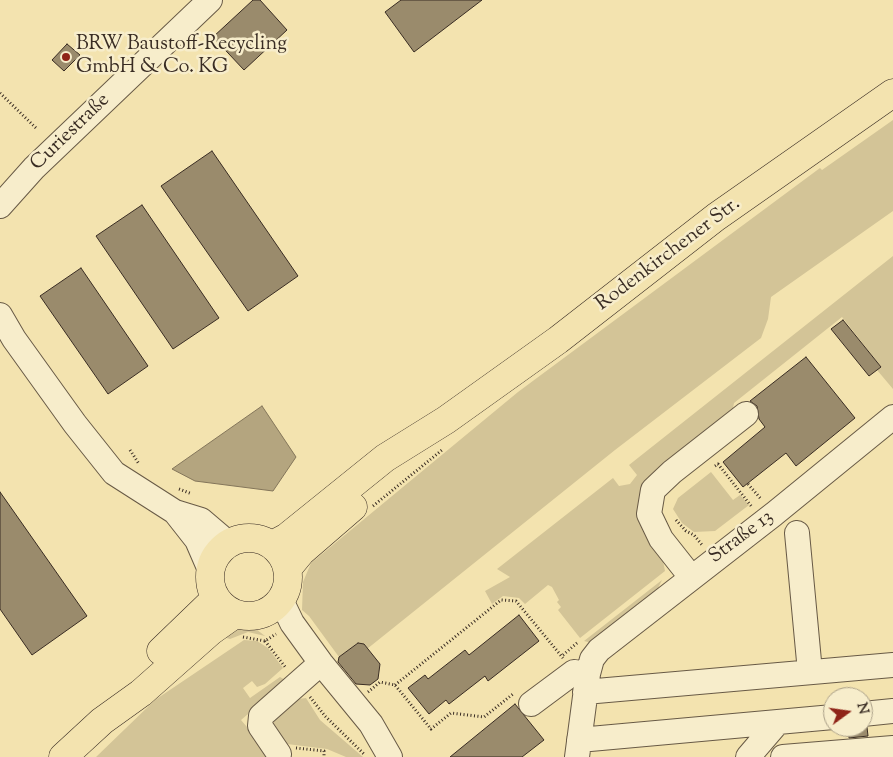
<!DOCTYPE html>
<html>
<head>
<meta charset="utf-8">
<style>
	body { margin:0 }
	#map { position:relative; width:893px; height:757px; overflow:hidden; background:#f3e3af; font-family:"Sorts Mill Goudy",serif }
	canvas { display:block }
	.north { position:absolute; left:823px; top:687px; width:50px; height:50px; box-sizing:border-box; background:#f7edcb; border:1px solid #aba088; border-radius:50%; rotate:76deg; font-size:14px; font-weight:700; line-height:20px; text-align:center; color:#392c23 }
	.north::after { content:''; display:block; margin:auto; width:18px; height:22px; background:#8f2418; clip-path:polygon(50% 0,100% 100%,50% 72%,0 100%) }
</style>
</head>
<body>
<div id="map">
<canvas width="893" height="757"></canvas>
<div class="north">N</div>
</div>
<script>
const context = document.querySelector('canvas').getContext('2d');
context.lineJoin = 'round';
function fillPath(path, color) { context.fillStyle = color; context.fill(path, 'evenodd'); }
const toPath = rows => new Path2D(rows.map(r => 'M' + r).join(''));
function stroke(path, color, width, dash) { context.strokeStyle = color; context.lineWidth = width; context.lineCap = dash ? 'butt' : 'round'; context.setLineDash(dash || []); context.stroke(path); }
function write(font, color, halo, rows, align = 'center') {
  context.font = font + ' "Sorts Mill Goudy",serif'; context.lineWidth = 5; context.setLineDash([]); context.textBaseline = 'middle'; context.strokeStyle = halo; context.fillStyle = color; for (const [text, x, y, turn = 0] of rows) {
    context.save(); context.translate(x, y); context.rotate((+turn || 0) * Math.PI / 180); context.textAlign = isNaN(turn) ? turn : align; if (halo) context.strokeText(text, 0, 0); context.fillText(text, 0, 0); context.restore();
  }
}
fillPath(toPath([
	[893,120,893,211,771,297,768,319,761,338,615,450,367,649,364,644,358,643,339,657,309,616,302,610,303,582,311,563,518,392,820,168,822,170],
	[893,256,893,389,877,370,881,367,842,317,734,403,732,413,647,480,665,571,580,638,558,610,561,607,557,602,559,600,552,587,548,585,525,604,519,598,503,596,492,604,485,591,510,577,497,569,613,478,619,486,630,484,637,475,629,465],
	[711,472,733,500,740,495,749,505,715,531,694,532,682,523,673,509,678,498],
	[662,580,655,594,592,643,584,641],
	[238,626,256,629,265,636,248,632,230,639,223,637],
	[244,640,257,641,268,648,283,668,265,684,257,687,252,681,243,688,250,698,280,677,287,681,241,720,270,754,269,757,96,757,155,700],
	[306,698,320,720,363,757,346,757,327,749,287,744,273,727,274,719,298,699]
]), '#d3c497');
const water = toPath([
	[262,406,296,457,273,491,195,481,172,469,262,406]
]);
fillPath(water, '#b4a57f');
stroke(water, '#83755a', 1);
const building = toPath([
	[253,0,260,0,287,30,244,70,213,37,253,0],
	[401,0,482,0,414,52,385,12,401,0],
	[67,44,80,55,64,71,52,60,67,44],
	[212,151,298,276,248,311,161,186,212,151],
	[142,205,219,318,173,349,96,236,142,205],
	[81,268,148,366,108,394,40,296,81,268],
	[843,320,881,367,869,376,831,329,843,320],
	[806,357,855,418,796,466,786,453,743,487,723,462,765,427,759,419,757,406,750,401,806,357],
	[0,492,87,616,32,655,0,609,0,492],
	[519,615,539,641,488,681,485,676,449,704,446,700,429,714,408,688,425,675,428,679,465,650,469,655,519,615],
	[358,643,364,644,380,664,378,679,370,685,356,684,338,662,339,657,358,643],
	[515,704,544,740,522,757,450,757,515,704],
	[849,727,867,727,868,736,849,738,849,727]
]);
fillPath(building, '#9a8b6c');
stroke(building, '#392c23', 1);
const minor = toPath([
	[0,206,34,168,210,0],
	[0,315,14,339,75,424,114,473,175,512,201,520,228,543,233,541],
	[175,512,197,540,210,570],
	[797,533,810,672],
	[691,577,661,539,649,514,653,490,672,472,746,414],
	[281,600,292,623,321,663,371,724,390,757],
	[585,692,893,665],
	[531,704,574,672,588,674],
	[863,714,893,711],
	[579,740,833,717],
	[279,754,260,726,261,716,321,663],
	[577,757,588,674,592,659,599,650,774,514,893,417],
	[748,757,778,722],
	[783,757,893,748]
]);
const major = toPath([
	'210 577a39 39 0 1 1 78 0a39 39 0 1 1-78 0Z',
	[272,545,287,537,385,458,446,420,558,340,716,217,893,93],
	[287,569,301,552,353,507],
	[161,651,216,598],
	[63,757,102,721,141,693,211,631,235,614]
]);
stroke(minor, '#685a46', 26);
stroke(major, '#392c23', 29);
stroke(toPath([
	[0,93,36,128],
	[130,450,139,464],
	[715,466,718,464,752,507],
	[748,484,761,499],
	[179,489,192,494],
	[373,506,442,450],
	[676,520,686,531,694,535,702,545],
	[247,526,261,527],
	[243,637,265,641,276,634],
	[265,641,286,668],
	[563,655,577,643],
	[395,685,501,600,516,601,563,658],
	[368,692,380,682,395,685,431,729,451,713,484,717,513,694],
	[310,697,325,716,365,755],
	[296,748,324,751,324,757]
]), '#392c23', 3, [1, 2.5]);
stroke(minor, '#f7edcb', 24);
stroke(major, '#f3e3af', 28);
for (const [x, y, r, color] of [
	[66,57,5,"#8f2418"]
]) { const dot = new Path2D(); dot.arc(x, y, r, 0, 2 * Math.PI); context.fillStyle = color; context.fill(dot); stroke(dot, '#f7edcb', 2); }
write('20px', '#392c23', '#f7edcb', [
	["BRW Baustoff-Recycling",76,46],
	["GmbH & Co. KG",76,69]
], 'left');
write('20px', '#392c23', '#f7edcb', [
	["Curiestraße",71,133,-44],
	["Rodenkirchener Str.",669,255,-37],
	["Straße 13",742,538,-37]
]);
</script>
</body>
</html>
